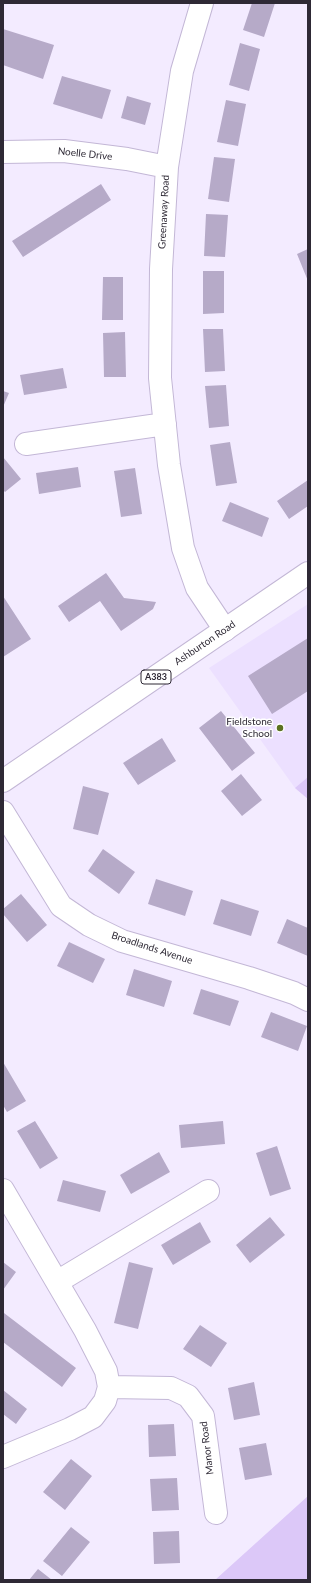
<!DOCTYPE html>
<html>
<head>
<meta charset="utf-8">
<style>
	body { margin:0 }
	#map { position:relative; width:311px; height:1583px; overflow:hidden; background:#f3ebff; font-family:Lato,sans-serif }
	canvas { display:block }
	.frame { position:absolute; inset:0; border:4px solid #2e2935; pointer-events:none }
</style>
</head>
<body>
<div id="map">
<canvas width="311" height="1583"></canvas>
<div class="frame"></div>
</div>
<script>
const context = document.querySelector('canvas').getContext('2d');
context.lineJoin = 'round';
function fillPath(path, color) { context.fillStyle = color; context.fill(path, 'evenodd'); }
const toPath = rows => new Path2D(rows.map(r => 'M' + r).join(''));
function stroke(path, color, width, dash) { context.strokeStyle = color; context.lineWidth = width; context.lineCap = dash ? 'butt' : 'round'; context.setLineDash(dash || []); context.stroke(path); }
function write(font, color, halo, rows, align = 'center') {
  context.font = font + ' Lato,sans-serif'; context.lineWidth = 3; context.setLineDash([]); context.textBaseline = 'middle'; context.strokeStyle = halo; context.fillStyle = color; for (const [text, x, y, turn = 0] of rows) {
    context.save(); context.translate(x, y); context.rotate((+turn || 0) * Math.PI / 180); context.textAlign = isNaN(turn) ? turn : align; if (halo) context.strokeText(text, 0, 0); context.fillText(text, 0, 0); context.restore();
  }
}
fillPath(toPath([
	[308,604,308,799,295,788,209,668]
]), '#ece0ff');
fillPath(toPath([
	[308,777,308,799,295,788],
	[308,1496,308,1580,215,1580]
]), '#dcc8f8');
fillPath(toPath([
	[252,3,275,3,264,37,243,30],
	[3,29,54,45,43,79,3,65],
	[240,43,260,49,249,91,229,85],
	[62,76,111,90,102,119,53,104],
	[127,96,151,103,145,125,121,118],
	[226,100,246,104,238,146,217,142],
	[214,157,235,159,229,202,208,199],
	[101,184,111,200,23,257,12,241],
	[206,214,228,215,225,257,204,256],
	[308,249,308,281,297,254],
	[203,271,224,271,224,313,203,314],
	[103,277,123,277,123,320,102,320],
	[203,329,223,329,225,371,205,372],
	[125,332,126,377,104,377,103,333],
	[63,368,67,388,24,395,20,375],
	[226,385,229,426,209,428,205,386],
	[3,391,9,393,3,407],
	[230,442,237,483,216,486,210,445],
	[3,457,21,479,5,492,3,490],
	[78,467,81,487,39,494,36,473],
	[135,468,142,514,121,517,114,471],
	[308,480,308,506,289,519,277,501],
	[230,502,269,518,262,537,222,521],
	[106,573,124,598,156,602,153,609,121,631,100,601,69,622,58,606],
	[3,596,31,639,3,657],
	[308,638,308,691,272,714,248,676],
	[221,711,255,753,232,771,199,728],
	[162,738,176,761,138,785,123,763],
	[241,774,262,800,242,816,221,791],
	[83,786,109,793,98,835,73,829],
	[103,849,135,872,119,894,88,871],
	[156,879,193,891,185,916,148,904],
	[21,894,47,925,27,942,3,914,3,909],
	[221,899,259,911,251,936,213,924],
	[287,919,308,928,308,956,277,943],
	[69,942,105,959,93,983,57,966],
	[134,969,172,981,164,1007,126,995],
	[201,989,239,1001,230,1026,193,1014],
	[271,1012,307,1026,298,1051,261,1037],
	[3,1062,26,1101,7,1112,3,1105],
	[35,1121,58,1158,40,1169,17,1131],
	[223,1121,225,1144,181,1148,179,1125],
	[277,1146,291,1189,270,1196,256,1153],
	[159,1152,170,1172,131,1194,120,1175],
	[63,1180,106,1191,100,1212,57,1201],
	[270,1217,285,1235,250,1263,236,1245],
	[200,1222,211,1242,173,1265,161,1245],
	[3,1262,16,1272,3,1290],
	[129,1262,153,1268,138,1329,114,1323],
	[4,1313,76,1368,62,1387,3,1342],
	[200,1325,227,1343,211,1367,183,1349],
	[254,1382,260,1415,234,1420,228,1388],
	[3,1390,27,1409,16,1424,3,1414],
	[174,1424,176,1456,149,1457,148,1425],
	[266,1443,272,1475,245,1480,239,1448],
	[71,1459,92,1476,65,1510,43,1492],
	[177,1478,179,1510,152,1511,150,1479],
	[71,1527,90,1542,62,1576,43,1561],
	[179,1531,180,1563,154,1564,153,1532],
	[38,1569,52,1580,29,1580]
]), '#b6aac8');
const street = toPath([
	[202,3,182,71,167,167,161,269,160,378,169,465,183,548,197,588,225,630],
	[3,152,64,151,127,159,167,167],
	[26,444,165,424],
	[3,812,61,906,89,925,122,941,249,978,294,993,308,1000],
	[3,1190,85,1330,106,1371,109,1387,105,1401,93,1417,70,1429,3,1457],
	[57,1282,208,1191],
	[109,1387,171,1388,188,1396,203,1416,216,1513]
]);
const primary = toPath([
	[3,781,308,573]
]);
stroke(street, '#c3b7d6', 24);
stroke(primary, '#c3b7d6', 24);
stroke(street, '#fff', 22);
stroke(primary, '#fff', 22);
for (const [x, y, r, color] of [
	[280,728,4,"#5b7121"]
]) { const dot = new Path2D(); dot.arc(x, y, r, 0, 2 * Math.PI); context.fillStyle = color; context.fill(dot); stroke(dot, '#fff', 1.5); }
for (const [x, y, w] of [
	[156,677,30]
]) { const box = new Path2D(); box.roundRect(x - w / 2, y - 7, w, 14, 3); context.fillStyle = '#fff'; context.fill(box); stroke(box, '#2e2935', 1); }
write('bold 9px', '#2e2935', null, [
	["A383",156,677]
]);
write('10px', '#2e2935', '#fff', [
	["Noelle Drive",85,154,6],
	["Greenaway Road",164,212,-87],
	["Ashburton Road",205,643,-34],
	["Broadlands Avenue",152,948,18],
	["Manor Road",207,1448,-97]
]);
write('10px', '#2e2935', '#fff', [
	["Fieldstone",272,722],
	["School",272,734]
], 'right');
</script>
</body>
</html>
